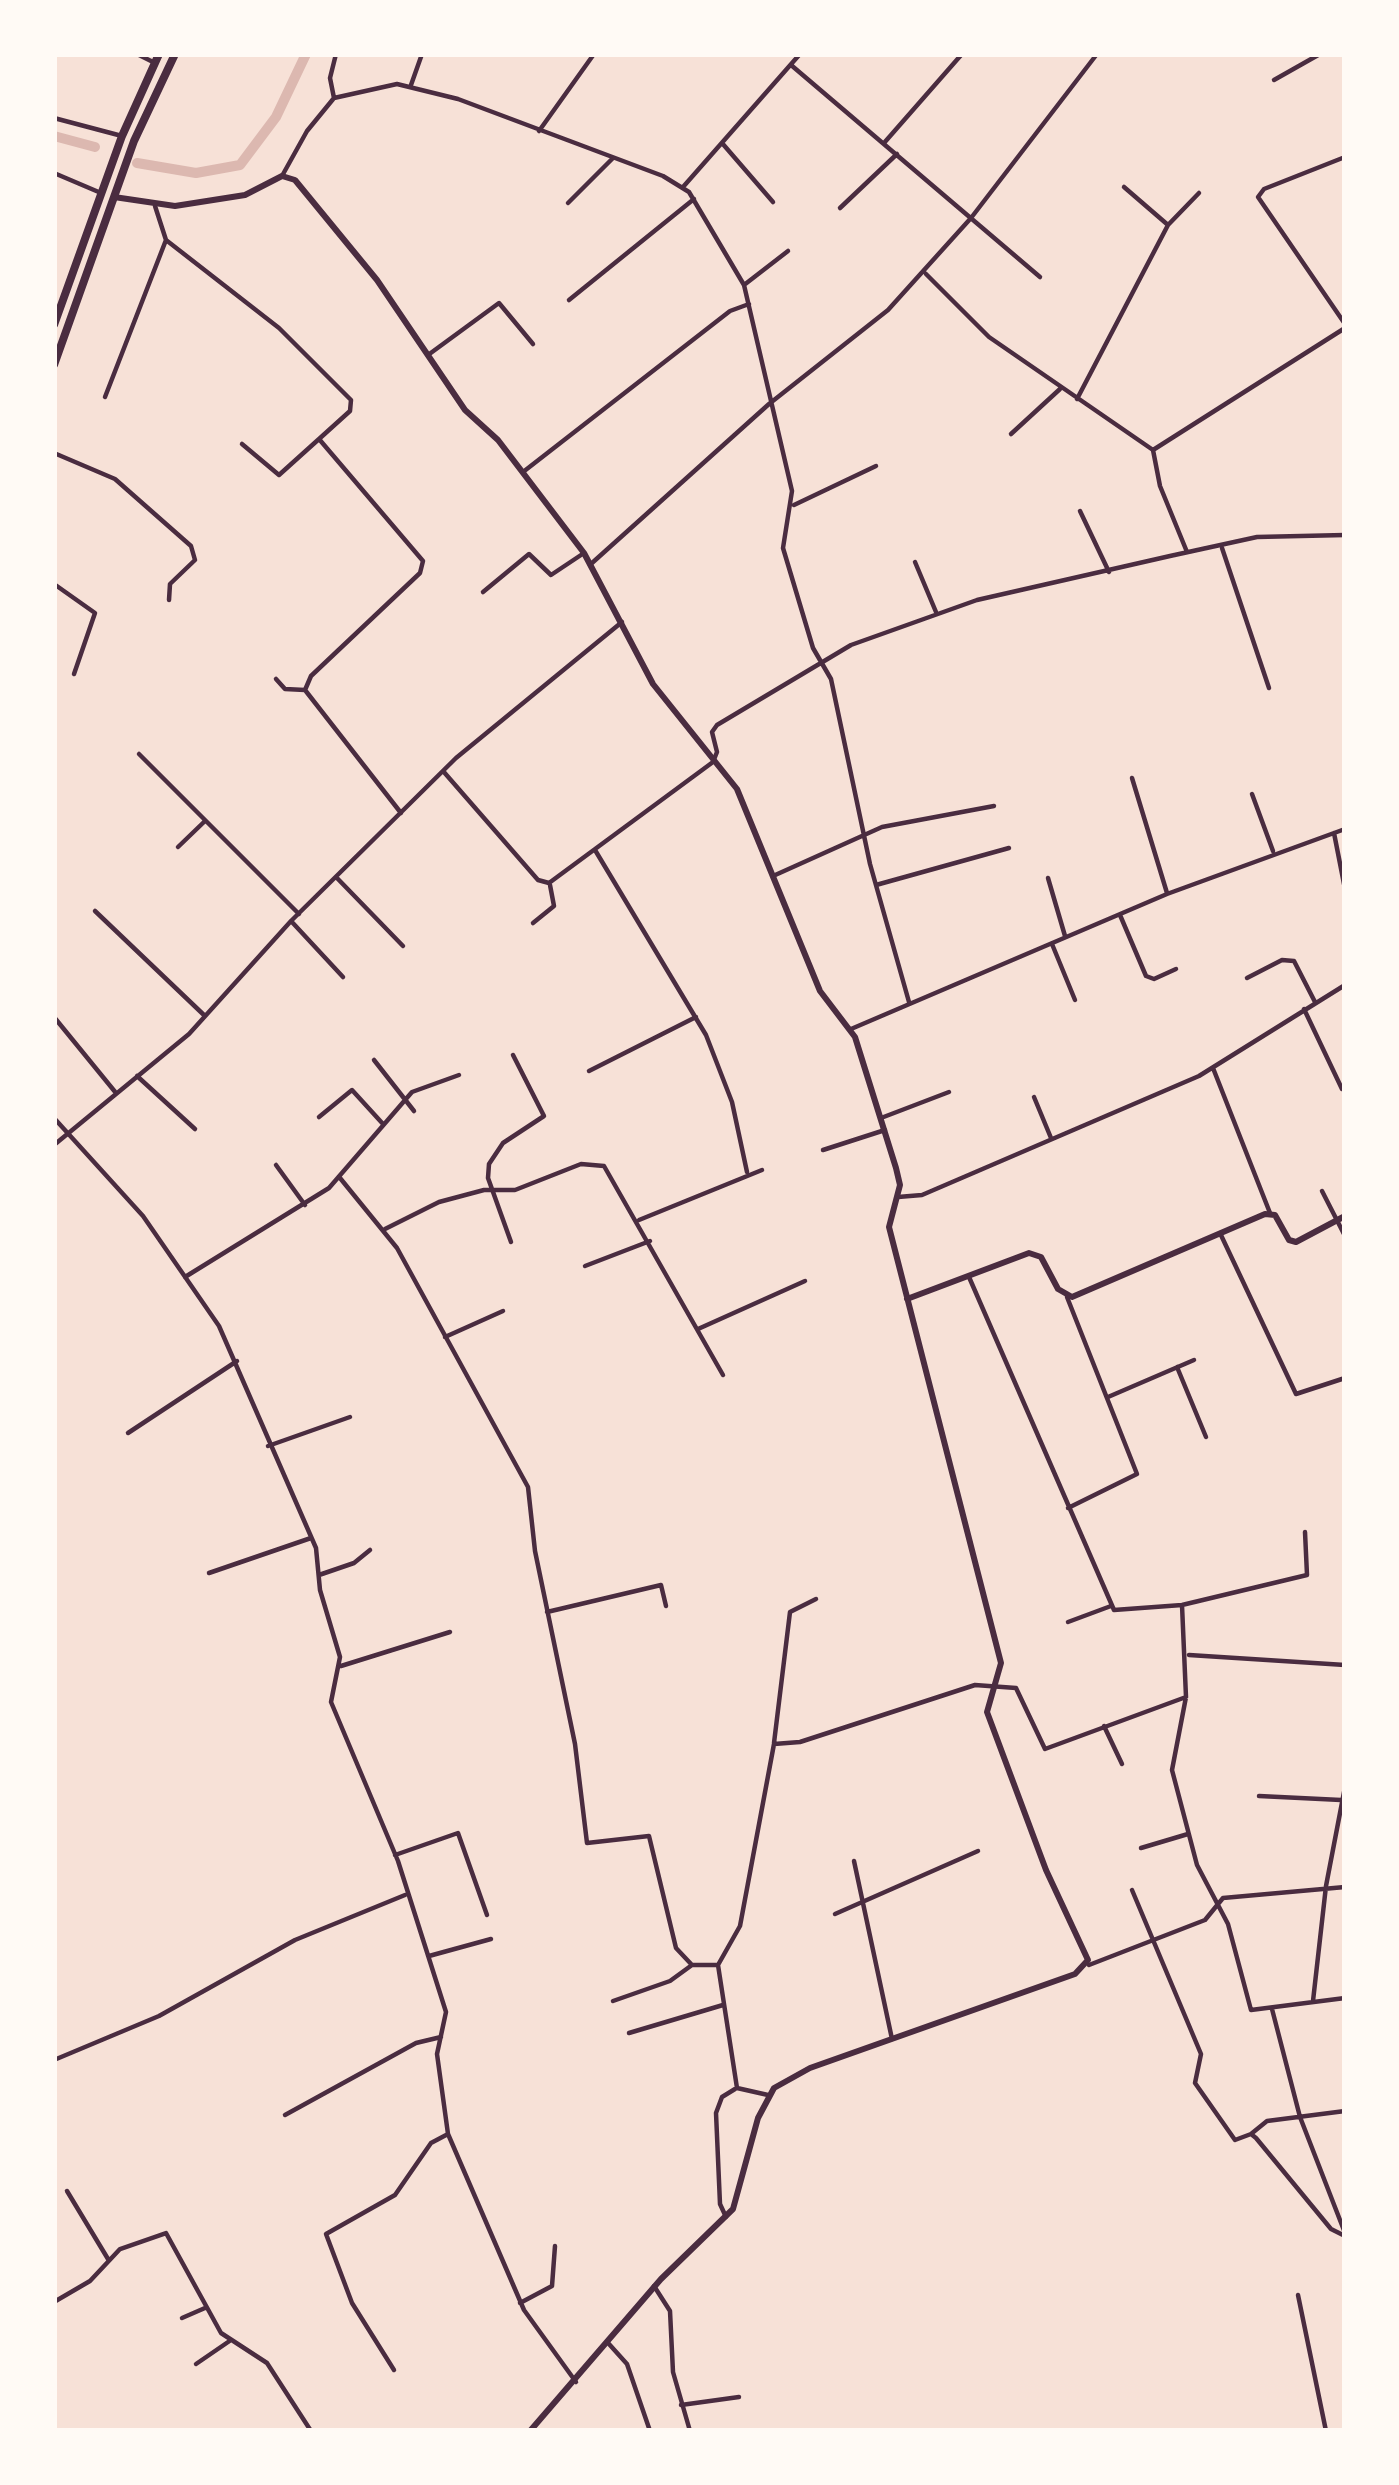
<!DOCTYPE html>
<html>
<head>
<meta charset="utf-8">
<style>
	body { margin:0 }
	#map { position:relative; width:1399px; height:2485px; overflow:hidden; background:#f7e1d7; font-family:Literata,serif }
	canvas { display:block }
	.frame { position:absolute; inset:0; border:57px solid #fffaf5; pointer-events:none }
</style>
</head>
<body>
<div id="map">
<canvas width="1399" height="2485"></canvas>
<div class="frame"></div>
</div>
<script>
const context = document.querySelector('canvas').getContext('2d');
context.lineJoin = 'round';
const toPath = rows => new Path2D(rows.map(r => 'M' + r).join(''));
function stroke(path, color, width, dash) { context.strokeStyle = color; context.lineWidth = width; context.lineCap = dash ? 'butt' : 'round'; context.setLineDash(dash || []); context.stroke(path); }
stroke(toPath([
	[54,136,95,147],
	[137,163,196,173,240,165,276,117,306,54]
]), '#dcb8b0', 10);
stroke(toPath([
	[137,54,155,63],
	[791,65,1040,277],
	[1274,80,1320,54],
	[411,85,422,54],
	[334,98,330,78,336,54],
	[54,118,122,136],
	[539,131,594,54],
	[722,143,773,202],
	[884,143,962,54],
	[1345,157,1264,189,1258,197,1345,324],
	[54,173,101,193],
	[282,176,307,131,334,98,397,84,458,99,663,176,689,192,744,285,792,491,783,548,813,648,831,679,870,864,909,1002],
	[683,187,800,54],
	[1124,187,1168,225],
	[568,203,613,158],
	[155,206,166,240,279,328,351,400,350,411,319,439,423,561,420,573,311,676,305,690,401,813],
	[840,208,897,154],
	[926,274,989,337,1153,450,1160,486,1187,552],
	[744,285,788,251],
	[569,300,694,199],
	[428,355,499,303,533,344],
	[105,397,166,240],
	[1077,399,1168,225,1199,193],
	[1011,434,1060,389],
	[242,444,279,475,319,439],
	[1153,450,1345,328],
	[54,453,115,479,191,546,195,560,170,584,169,600],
	[523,472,730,311,749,304],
	[794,505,876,466],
	[1080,511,1109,572],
	[1222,548,1269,688],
	[915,562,936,612],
	[592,563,769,404,888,310,971,218,1097,54],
	[54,584,95,613,74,674],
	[483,592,529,554,551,575,584,553],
	[276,679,285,689,305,690],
	[139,754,299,914],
	[443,771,538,880,549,883,713,762,717,752,712,732,717,725,851,645,977,600,1170,556,1257,537,1345,535],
	[1132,778,1167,893],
	[1252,794,1273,851],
	[1334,833,1345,889],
	[178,847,205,821],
	[595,850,706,1035,732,1102,747,1172],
	[773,876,882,827,994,806],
	[336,877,403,946],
	[1048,878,1065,936],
	[876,885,1009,848],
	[95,911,205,1016],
	[1120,915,1146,976,1154,979,1176,969],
	[291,921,343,977],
	[533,923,554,906,550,885],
	[1052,944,1075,1000],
	[1247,978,1282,960,1294,961,1315,1002],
	[1304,1009,1342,1089],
	[54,1017,116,1093],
	[851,1029,1167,894,1345,829],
	[374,1060,414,1111],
	[1213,1068,1270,1213],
	[589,1071,696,1017],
	[137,1076,195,1129],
	[1034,1097,1051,1138],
	[319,1117,352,1090,383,1124],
	[54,1118,143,1216,219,1326,316,1548,320,1590,340,1657,331,1702,398,1861,446,2012,437,2054,448,2134,524,2310,576,2382],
	[881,1118,949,1092],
	[54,1145,189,1034,291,921,456,758,622,622],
	[823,1150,885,1130],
	[276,1165,305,1205],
	[340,1178,397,1248,528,1487,535,1551,575,1744,587,1843,649,1836,676,1948,692,1965,718,1965,737,2088,768,2095],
	[1322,1191,1345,1236],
	[898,1197,922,1195,1199,1076,1345,985],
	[639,1220,762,1170],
	[385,1229,439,1202,484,1190,515,1190,581,1164,604,1166,723,1375],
	[1220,1233,1296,1394,1345,1378],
	[511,1242,488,1178,489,1164,503,1143,544,1116,513,1055],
	[585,1266,650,1241],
	[185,1277,329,1188,412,1092,459,1075],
	[969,1277,1114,1610,1182,1605,1307,1575,1305,1532],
	[1067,1297,1137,1474,1068,1508],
	[698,1329,805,1281],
	[445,1337,503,1311],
	[1177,1367,1206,1437],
	[1108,1397,1194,1360],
	[128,1433,237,1361],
	[268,1446,350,1417],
	[209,1573,311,1538],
	[319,1575,354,1563,370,1550],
	[1182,1605,1186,1697,1172,1770,1197,1865,1228,1924,1251,2010,1345,1998],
	[547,1612,661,1585,666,1606],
	[1068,1622,1111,1606],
	[1189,1655,1345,1665],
	[341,1666,450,1632],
	[1104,1726,1122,1764],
	[774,1743,790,1612,816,1599],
	[1259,1796,1341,1800],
	[1141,1848,1188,1834],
	[395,1855,458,1833,487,1915],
	[854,1861,892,2039],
	[1132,1890,1201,2054,1195,2083,1235,2140,1251,2134,1256,2138,1331,2229,1345,2236],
	[835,1914,978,1851],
	[429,1956,491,1939],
	[718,1965,740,1926,774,1744,800,1742,975,1685,1016,1688,1045,1749,1186,1697],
	[1089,1965,1205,1920,1223,1898,1345,1887],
	[613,2001,670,1981,692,1965],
	[1313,2001,1326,1886,1345,1787],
	[1272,2009,1300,2117,1345,2233],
	[629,2033,723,2005],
	[54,2060,159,2016,295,1940,405,1895],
	[285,2115,416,2043,441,2037],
	[1251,2134,1267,2121,1345,2111],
	[67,2191,108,2259],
	[726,2217,720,2204,716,2113,722,2097,735,2089],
	[654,2286,670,2311,673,2372,690,2431],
	[1298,2295,1326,2431],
	[54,2302,90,2281,120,2249,166,2233,221,2333,267,2363,311,2431],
	[520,2303,552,2286,555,2246],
	[182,2318,205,2308],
	[609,2344,627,2364,650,2431],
	[196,2364,231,2340],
	[394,2370,352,2303,326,2234,395,2195,431,2143,448,2134],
	[681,2405,739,2397]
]), '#4a2c40', 4.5);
stroke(toPath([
	[114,197,175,206,245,195,282,176,295,180,377,280,465,410,498,440,584,553,653,684,737,789,820,991,855,1037,896,1168,900,1185,889,1227,1001,1663,987,1712,1046,1870,1088,1960,1075,1974,810,2068,774,2088,758,2118,733,2209,661,2279,530,2431],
	[907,1299,1029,1253,1041,1257,1058,1289,1072,1297,1265,1214,1275,1215,1289,1240,1296,1242,1345,1216]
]), '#4a2c40', 6);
stroke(toPath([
	[54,325,122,136,159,54],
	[54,365,134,141,175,54]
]), '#4a2c40', 8);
</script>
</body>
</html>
